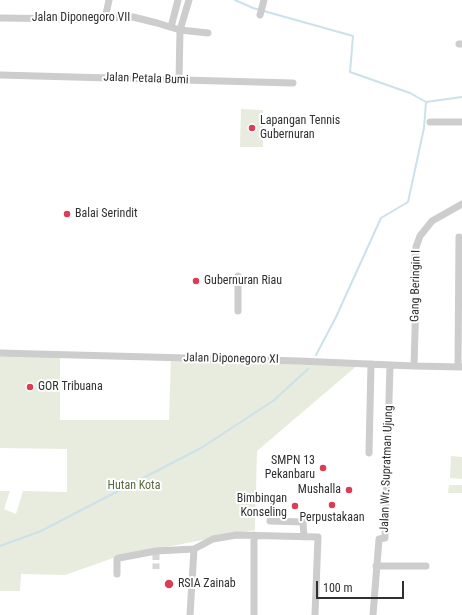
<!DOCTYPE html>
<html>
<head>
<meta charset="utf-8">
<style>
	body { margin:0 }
	#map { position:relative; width:462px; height:615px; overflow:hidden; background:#fff; font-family:"Roboto Condensed",sans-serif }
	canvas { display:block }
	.scale { position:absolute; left:316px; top:581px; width:88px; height:18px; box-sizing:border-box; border:2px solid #303030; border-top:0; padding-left:5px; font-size:12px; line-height:14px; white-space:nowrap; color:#303030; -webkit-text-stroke:3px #fff; paint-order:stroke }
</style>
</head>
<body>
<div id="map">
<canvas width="462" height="615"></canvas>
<div class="scale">100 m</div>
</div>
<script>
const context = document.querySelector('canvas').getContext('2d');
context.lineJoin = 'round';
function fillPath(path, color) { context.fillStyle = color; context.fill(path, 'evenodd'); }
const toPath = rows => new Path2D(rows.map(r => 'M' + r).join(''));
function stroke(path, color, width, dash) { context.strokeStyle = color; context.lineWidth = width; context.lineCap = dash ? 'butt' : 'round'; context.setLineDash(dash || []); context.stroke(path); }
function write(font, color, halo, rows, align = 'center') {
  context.font = font + ' "Roboto Condensed",sans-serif'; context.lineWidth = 4; context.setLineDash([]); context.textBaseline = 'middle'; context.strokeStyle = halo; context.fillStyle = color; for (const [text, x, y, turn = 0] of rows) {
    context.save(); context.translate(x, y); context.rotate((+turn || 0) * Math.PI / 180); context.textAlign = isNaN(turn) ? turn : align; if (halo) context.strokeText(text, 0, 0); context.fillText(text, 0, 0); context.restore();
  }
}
fillPath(toPath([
	[241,109,263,110,263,147,240,147],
	[0,353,60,355,60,420,169,420,171,357,359,364,257,451,255,530,119,556,65,575,21,574,20,591,0,591,0,491,10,491,4,509,16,514,23,491,67,492,67,449,0,448],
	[451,456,462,457,462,479,450,478],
	[449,485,462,485,462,493,448,493]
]), '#e7ecdf');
stroke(toPath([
	[235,0,253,8,353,36,350,72,410,93,426,102,462,97],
	[316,355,336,317,381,218,408,202,424,128,426,102],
	[0,546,41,531,201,448,273,401,308,369]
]), '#cce1ea', 2);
stroke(toPath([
	[156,553,156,569]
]), '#d6d6d6', 7, [7, 3.5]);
stroke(toPath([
	[260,15,264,0],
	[0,18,77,19,133,17,157,23,180,30,208,33],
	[105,19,109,0],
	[171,27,178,0],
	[459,44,462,44],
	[0,75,293,83],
	[179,80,180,30,189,0],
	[430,122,462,122],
	[238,311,238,276],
	[0,353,299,361,414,366,462,367],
	[414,366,416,298,414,268,416,247,420,236,432,221,462,204],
	[458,367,459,237],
	[369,453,371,364],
	[270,521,303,522,304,537],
	[376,566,426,566],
	[117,574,117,559,119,558,156,551,194,549,213,539,225,537,236,535,318,537,315,615],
	[190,615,194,549],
	[254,615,254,535],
	[373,615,379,539,385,538,390,365]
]), '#cdcdcd', 7);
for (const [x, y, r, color] of [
	[252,128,4,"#db3d57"],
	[67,214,4,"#db3d57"],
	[196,281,4,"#db3d57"],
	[30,387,4,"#db3d57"],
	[323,468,4,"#db3d57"],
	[349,490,4,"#db3d57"],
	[332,505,4,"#db3d57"],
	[295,506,4,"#db3d57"],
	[169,584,5,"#db3d57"]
]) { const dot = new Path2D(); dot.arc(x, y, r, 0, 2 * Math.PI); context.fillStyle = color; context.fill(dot); stroke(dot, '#fff', 1.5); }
write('12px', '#303030', '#fff', [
	["Jalan Diponegoro VII",81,18],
	["Jalan Petala Bumi",146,79,2],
	["Gang Beringin I",416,286,-89],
	["Jalan Diponegoro XI",231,359,1],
	["Jalan Wr. Supratman Ujung",387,469,-88]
]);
write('12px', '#303030', '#fff', [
	["Lapangan Tennis",260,121],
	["Gubernuran",260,135],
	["Balai Serindit",75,214],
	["Gubernuran Riau",204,281],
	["GOR Tribuana",38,387],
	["SMPN 13",315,461,"right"],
	["Pekanbaru",315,475,"right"],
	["Mushalla",341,490,"right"],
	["Bimbingan",287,499,"right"],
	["Konseling",287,513,"right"],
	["Perpustakaan",332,518,"center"],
	["RSIA Zainab",178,584]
], 'left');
write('12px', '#57693f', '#fff', [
	["Hutan Kota",134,486]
]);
</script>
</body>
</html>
